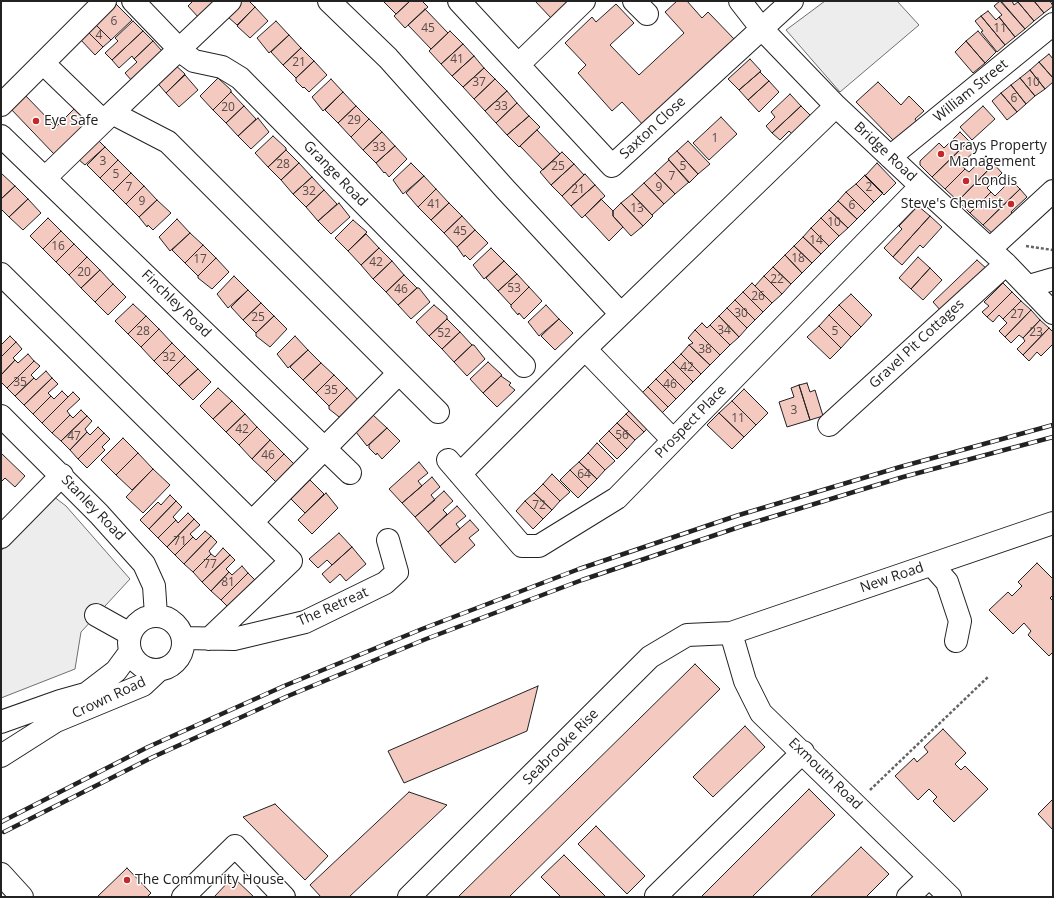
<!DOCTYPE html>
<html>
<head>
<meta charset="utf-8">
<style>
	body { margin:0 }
	#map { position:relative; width:1054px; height:898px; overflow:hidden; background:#fff; font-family:"Open Sans",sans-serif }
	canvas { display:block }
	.frame { position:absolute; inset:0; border:2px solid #222; pointer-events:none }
</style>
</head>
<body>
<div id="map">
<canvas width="1054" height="898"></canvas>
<div class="frame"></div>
</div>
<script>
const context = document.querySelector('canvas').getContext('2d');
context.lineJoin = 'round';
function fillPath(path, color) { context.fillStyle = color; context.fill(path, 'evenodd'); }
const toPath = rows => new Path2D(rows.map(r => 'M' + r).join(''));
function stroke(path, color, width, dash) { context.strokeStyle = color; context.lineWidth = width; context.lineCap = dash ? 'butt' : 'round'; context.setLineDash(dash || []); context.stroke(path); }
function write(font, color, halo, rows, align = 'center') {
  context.font = font + ' "Open Sans",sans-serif'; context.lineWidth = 3; context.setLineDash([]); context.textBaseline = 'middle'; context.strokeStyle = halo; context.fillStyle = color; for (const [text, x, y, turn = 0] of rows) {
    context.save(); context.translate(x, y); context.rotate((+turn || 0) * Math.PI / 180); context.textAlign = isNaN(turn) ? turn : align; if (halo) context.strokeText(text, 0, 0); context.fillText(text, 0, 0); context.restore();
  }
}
const parking = toPath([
	[825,1,897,1,919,25,840,92,786,30,825,1],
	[53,496,66,506,130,579,81,632,75,669,1,698,1,551,53,496]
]);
fillPath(parking, '#ededed');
stroke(parking, '#6f6f6f', 1);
const building = toPath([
	[193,1,218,1,199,18,188,6,193,1],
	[234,1,249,1,255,7,237,25,228,17,234,1],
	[385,1,410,1,396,14,384,2,385,1],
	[410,1,422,1,428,7,405,28,394,16,410,1],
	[535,1,568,1,552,19,535,1],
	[677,1,687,1,702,18,708,12,736,41,644,126,622,102,612,111,578,73,586,65,565,43,592,17,596,22,616,4,634,23,610,45,639,75,684,33,665,12,677,1],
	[1000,1,1025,29,1015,37,999,17,1002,15,994,6,1000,1],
	[1001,1,1012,1,1014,5,1018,2,1034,21,1025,29,1001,1],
	[1019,1,1034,1,1044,13,1034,21,1018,2,1019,1],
	[1034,1,1050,1,1053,6,1044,13,1034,1],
	[116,4,132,20,111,40,95,24,116,4],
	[255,7,268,21,250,38,237,26,255,7],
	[425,9,448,33,431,49,408,25,425,9],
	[988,11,996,20,999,17,1015,37,1005,45,981,16,988,11],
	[981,16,1005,45,997,52,981,32,983,31,975,21,981,16],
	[133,21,143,31,112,60,105,53,118,41,115,38,133,21],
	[276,21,289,35,269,53,257,38,276,21],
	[95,24,111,40,103,47,88,32,95,24],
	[143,31,153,41,134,59,132,56,119,68,112,60,143,31],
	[450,31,463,44,441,64,429,51,450,31],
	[978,31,996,52,985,63,966,41,978,31],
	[88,32,103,47,95,55,80,39,88,32],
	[289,35,301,48,283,65,271,52,289,35],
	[153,41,162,51,132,81,125,73,137,62,134,59,153,41],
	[966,41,985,63,973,73,955,52,966,41],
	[463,44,474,56,452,76,441,64,463,44],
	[301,48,314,61,296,78,283,65,301,48],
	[1049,54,1053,59,1053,78,1039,62,1049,54],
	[474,56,484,68,463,87,452,76,474,56],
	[750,59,761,71,739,90,728,79,750,59],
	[314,61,327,75,309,92,304,87,303,88,296,81,296,78,314,61],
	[172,62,185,74,166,93,154,79,172,62],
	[1039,62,1053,78,1053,82,1045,89,1030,70,1039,62],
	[484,68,495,79,474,99,463,87,484,68],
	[1030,70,1045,89,1035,96,1020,78,1030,70],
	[760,72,769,81,748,100,739,90,760,72],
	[185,75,198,90,179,107,166,93,185,75],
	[218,78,231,90,231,92,213,110,200,96,218,78],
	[1020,78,1035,96,1026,104,1011,85,1020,78],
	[331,79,343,92,323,111,312,97,331,79],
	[495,79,507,91,485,111,474,99,495,79],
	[769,81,779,92,759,112,748,100,769,81],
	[878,82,901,105,909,96,924,111,915,119,917,122,894,141,856,102,878,82],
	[1011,85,1026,104,1017,112,1001,93,1011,85],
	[507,91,517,103,496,123,485,111,507,91],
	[231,92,244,106,226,123,213,110,231,92],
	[343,92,356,106,338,123,325,110,343,92],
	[23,93,56,127,81,102,94,116,54,154,9,107,23,93],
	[1001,93,1017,112,1007,120,992,101,1001,93],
	[790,94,801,106,772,133,766,126,775,117,771,112,790,94],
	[517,103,529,116,507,135,496,123,517,103],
	[244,106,256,119,238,136,226,123,244,106],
	[356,106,369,119,351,137,338,123,356,106],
	[801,106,813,118,794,136,789,131,780,140,772,133,801,106],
	[983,106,995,119,972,140,960,127,983,106],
	[529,116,540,127,519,147,507,135,529,116],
	[721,117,737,134,709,160,693,143,721,117],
	[258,118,269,132,251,149,238,136,258,118],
	[369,119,382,132,363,150,351,137,369,119],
	[537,130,560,154,543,170,520,146,537,130],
	[382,132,395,146,376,163,363,150,382,132],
	[960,132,969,141,932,177,920,165,920,161,939,143,944,148,960,132],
	[92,134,105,147,85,165,78,159,92,134],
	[273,136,286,148,286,150,268,167,255,153,273,136],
	[688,141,710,164,698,174,677,151,688,141],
	[969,141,977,149,961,164,965,169,945,189,932,177,969,141],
	[395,146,407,159,389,177,385,172,384,173,376,163,395,146],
	[105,147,118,160,100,178,87,165,105,147],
	[286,150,299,163,281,180,268,167,286,150],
	[677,151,698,174,689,183,668,159,677,151],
	[562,152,574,164,551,185,540,172,562,152],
	[986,156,994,164,958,201,945,189,965,169,969,172,986,156],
	[118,160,131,173,113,191,100,178,118,160],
	[669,160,689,182,675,194,655,173,669,160],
	[299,163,312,177,293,194,281,180,299,163],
	[411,163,424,176,403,194,393,180,411,163],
	[877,163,896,183,884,195,865,176,877,163],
	[574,164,584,175,562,196,551,185,574,164],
	[994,164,1002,173,987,188,991,192,970,213,958,201,994,164],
	[1,173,15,186,1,199,1,173],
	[131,173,144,186,126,204,113,191,131,173],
	[655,173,675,194,664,204,644,183,655,173],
	[585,174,595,185,571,206,562,196,585,174],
	[865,175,883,193,874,202,856,184,865,175],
	[424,176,436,189,418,207,406,193,424,176],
	[312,177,324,190,306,207,293,194,312,177],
	[1011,180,1020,189,983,225,970,213,991,192,995,196,1011,180],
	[644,183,664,204,652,215,632,194,644,183],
	[856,184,874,202,865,211,846,192,856,184],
	[595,185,605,196,582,218,571,206,595,185],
	[15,186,28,199,9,217,1,209,1,199,15,186],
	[144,186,157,200,139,217,126,204,144,186],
	[436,189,449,203,431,220,418,207,436,189],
	[1020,189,1027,197,1011,212,1015,217,993,234,983,225,1020,189],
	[324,190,337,204,318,221,306,207,324,190],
	[846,192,865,211,857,219,838,201,846,192],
	[632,194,653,216,643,226,621,203,632,194],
	[28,199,41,213,23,230,9,217,28,199],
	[601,199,613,211,613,216,623,227,609,241,585,215,601,199],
	[157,200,171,213,153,230,148,225,147,227,139,217,157,200],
	[838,201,857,219,848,228,829,210,838,201],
	[339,203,350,217,331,234,318,221,339,203],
	[449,203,462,216,444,233,431,220,449,203],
	[621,203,643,226,631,236,613,216,613,211,621,203],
	[918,206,930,216,893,257,884,248,902,229,899,226,918,206],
	[829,210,848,228,839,236,821,218,829,210],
	[462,216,475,230,457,247,444,233,462,216],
	[930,216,942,227,923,248,920,245,902,265,893,257,930,216],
	[48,218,61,231,43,249,30,236,48,218],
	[821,218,839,236,829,246,811,228,821,218],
	[177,219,190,233,170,251,159,237,177,219],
	[353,220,367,232,348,251,335,238,353,220],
	[811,228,829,246,821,254,803,237,811,228],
	[475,230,488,243,470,260,465,255,464,257,457,247,475,230],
	[61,231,74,244,56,262,43,249,61,231],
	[190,233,203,245,185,263,172,250,190,233],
	[366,234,379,248,361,265,348,251,366,234],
	[803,237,821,254,812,263,794,246,803,237],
	[74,244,87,257,69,275,56,262,74,244],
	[203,245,216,258,198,276,185,263,203,245],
	[794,246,812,263,802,273,785,255,794,246],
	[379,248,392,261,373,279,361,265,379,248],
	[491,248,504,261,484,279,473,265,491,248],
	[785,255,802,273,791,284,773,267,785,255],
	[87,257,100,270,81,288,69,275,87,257],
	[918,257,930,268,911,289,899,278,918,257],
	[216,258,229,272,212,289,198,278,198,276,216,258],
	[977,260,988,270,942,312,933,302,977,260],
	[392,261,404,275,386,292,373,279,392,261],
	[504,261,517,274,498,291,486,278,504,261],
	[773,267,791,284,782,294,764,276,773,267],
	[930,268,942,280,923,300,911,289,930,268],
	[100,270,113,284,95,302,81,288,100,270],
	[517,274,529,287,511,305,498,291,517,274],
	[404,275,417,288,398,305,386,292,404,275],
	[234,276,248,290,228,308,217,294,234,276],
	[764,276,782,294,772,303,755,286,764,276],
	[752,283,772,303,763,312,743,292,752,283],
	[1003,283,1012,292,987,317,982,312,989,306,984,302,1003,283],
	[113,284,126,297,108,315,95,302,113,284],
	[529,287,542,301,524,319,519,313,518,315,511,307,511,305,529,287],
	[417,288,419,288,430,302,411,319,398,305,417,288],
	[248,290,261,303,243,320,231,307,248,290],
	[743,292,763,312,755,320,735,300,743,292],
	[1012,292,1021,301,1003,319,999,315,993,322,987,317,1012,292],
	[851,294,872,315,861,327,839,305,851,294],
	[735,300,755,320,747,328,727,308,735,300],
	[1021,301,1031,310,1005,337,999,331,1007,323,1003,319,1021,301],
	[261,303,274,316,256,333,243,320,261,303],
	[133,304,146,316,128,334,115,321,133,304],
	[434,305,447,316,447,319,429,336,416,322,434,305],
	[546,305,559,319,539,336,528,322,546,305],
	[839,305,861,327,851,337,829,315,839,305],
	[727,308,747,328,739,337,719,316,727,308],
	[1031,310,1040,320,1023,338,1019,335,1011,343,1005,337,1031,310],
	[829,315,851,337,841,348,819,326,829,315],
	[146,316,159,329,141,347,128,334,146,316],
	[274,316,287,329,270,347,256,336,256,333,274,316],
	[719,316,739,337,730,345,710,325,719,316],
	[447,319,460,332,442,349,429,336,447,319],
	[559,319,573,333,555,350,541,336,559,319],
	[1040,320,1049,328,1023,355,1017,349,1025,341,1023,338,1040,320],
	[702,323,707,328,710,325,730,345,720,355,695,330,702,323],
	[819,326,841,348,830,359,807,337,819,326],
	[1049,328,1053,332,1053,344,1041,356,1037,352,1029,361,1023,355,1049,328],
	[159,329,172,343,154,361,141,347,159,329],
	[695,330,720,355,710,365,689,345,693,343,688,338,695,330],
	[460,332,472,345,454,362,442,349,460,332],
	[10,336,16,342,1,357,1,345,10,336],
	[295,336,308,350,288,368,277,354,295,336],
	[16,342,22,349,13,358,15,360,1,375,1,357,16,342],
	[172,343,185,356,167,374,154,361,172,343],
	[472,345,474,345,485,359,467,376,454,362,472,345],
	[689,345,710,365,701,374,681,354,689,345],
	[308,350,321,363,303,380,290,367,308,350],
	[28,354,34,361,7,388,1,382,1,375,15,360,18,363,28,354],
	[681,354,701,374,693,382,673,362,681,354],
	[185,356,198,369,179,386,167,374,185,356],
	[34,361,40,366,31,375,34,378,15,396,7,388,34,361],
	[488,362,502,375,483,393,470,379,488,362],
	[673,362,693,382,685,390,665,370,673,362],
	[321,363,334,375,316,393,303,380,321,363],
	[198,369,211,382,193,400,179,386,198,369],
	[665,370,685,390,676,399,656,379,665,370],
	[46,371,52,378,24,405,15,396,34,378,36,380,46,371],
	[334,375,347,388,329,406,316,393,334,375],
	[501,376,511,383,509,385,515,390,497,407,483,393,501,376],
	[52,378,58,384,48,393,51,396,33,414,24,405,52,378],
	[656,379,676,399,668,407,648,387,656,379],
	[807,383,810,392,815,390,823,416,810,420,799,385,807,383],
	[799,385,810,420,787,427,779,402,794,397,791,388,799,385],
	[648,387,668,407,659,416,639,396,648,387],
	[218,388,232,401,213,419,200,406,218,388],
	[347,388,360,402,343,420,329,409,329,406,347,388],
	[744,389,768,413,756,425,732,401,744,389],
	[62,391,68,397,42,423,33,414,51,396,54,399,62,391],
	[73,392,80,399,67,411,70,415,52,433,42,423,73,392],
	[232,401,245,414,226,432,213,419,232,401],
	[732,401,756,425,744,437,719,413,732,401],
	[636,404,653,422,644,432,626,414,636,404],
	[81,410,87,416,61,441,52,433,70,415,73,418,81,410],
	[719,413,744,437,732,449,707,425,719,413],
	[245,414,257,427,239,445,226,432,245,414],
	[626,414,644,432,635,440,617,423,626,414],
	[373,415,387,428,367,446,356,432,373,415],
	[87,416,92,421,85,429,87,432,70,450,61,441,87,416],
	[617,423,635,440,627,449,609,431,617,423],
	[98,427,104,433,78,459,70,450,87,432,90,435,98,427],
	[257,427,270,440,252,459,239,445,257,427],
	[387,428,400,441,382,459,377,453,376,455,369,448,369,445,387,428],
	[609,431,627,449,617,459,599,441,609,431],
	[104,433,110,439,102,447,105,450,87,468,78,459,104,433],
	[123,438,138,453,116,475,101,460,123,438],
	[270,440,284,454,266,472,252,459,270,440],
	[597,443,615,461,605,470,588,453,597,443],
	[1,453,25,476,15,487,5,478,1,482,1,453],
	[138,453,153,469,132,490,116,475,138,453],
	[588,453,605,470,597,479,579,462,588,453],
	[284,454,297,467,279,485,266,472,284,454],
	[419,462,428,473,418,481,422,486,402,503,389,489,419,462],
	[579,462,597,479,588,488,570,470,579,462],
	[153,469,170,485,143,513,126,497,153,469],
	[570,470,588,488,578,498,560,480,570,470],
	[552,474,570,492,560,501,543,484,552,474],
	[432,477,440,487,431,495,435,500,415,517,402,503,432,477],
	[310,480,324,494,305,513,291,499,310,480],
	[543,484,560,501,552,510,534,493,543,484],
	[444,491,453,501,443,510,447,514,428,532,415,517,444,491],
	[326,493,338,508,312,534,298,520,326,493],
	[534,493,552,510,543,519,525,501,534,493],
	[170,495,176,501,149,529,140,520,158,502,161,505,170,495],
	[176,501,182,507,173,517,176,520,158,538,149,529,176,501],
	[525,501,543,519,533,529,516,511,525,501],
	[457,506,466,516,456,524,460,529,440,546,428,532,457,506],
	[188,513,194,519,167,547,158,538,176,520,178,523,188,513],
	[194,519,200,525,190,534,193,537,175,555,167,547,194,519],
	[470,520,479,530,469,538,475,545,455,563,440,546,470,520],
	[205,531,211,536,184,564,175,555,193,537,196,540,205,531],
	[339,533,352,547,332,565,327,560,318,568,309,559,339,533],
	[211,536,217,542,209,551,211,554,193,572,184,564,211,536],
	[352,547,366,564,346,581,340,574,330,583,322,574,352,547],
	[223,548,230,555,202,582,193,572,211,554,215,557,223,548],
	[230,555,235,560,226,569,229,572,211,591,202,582,230,555],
	[1037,563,1053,579,1053,595,1050,598,1053,601,1053,652,1049,656,1028,635,1031,631,1024,623,1013,634,989,610,1008,592,1012,596,1022,586,1018,582,1037,563],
	[242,566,248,573,221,600,211,591,229,572,232,575,242,566],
	[248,573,255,580,245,589,251,594,232,611,221,600,248,573],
	[695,664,720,689,509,897,458,897,695,664],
	[538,686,527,731,404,783,388,751,538,686],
	[745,726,765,747,713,797,693,777,745,726],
	[943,729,966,753,955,764,961,770,965,766,988,789,954,822,933,801,937,797,929,789,918,800,895,776,914,758,917,762,928,752,924,747,943,729],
	[809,789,835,815,752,897,701,897,809,789],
	[409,792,447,805,349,897,321,897,310,885,409,792],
	[1053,799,1053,830,1038,814,1053,799],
	[275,804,328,856,305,880,243,817,275,804],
	[596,826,645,876,627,894,578,844,596,826],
	[861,847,889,874,866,897,810,897,861,847],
	[564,855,606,897,561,897,541,877,564,855],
	[127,868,151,893,147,897,97,897,127,868],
	[233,877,254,897,214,897,233,877]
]);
fillPath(building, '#f3c9c0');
stroke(building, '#222', 1);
const minor = toPath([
	[133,1,183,53,194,61,222,67,240,78,524,366],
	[329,1,388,58,505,189,621,314],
	[459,1,612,166,792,1],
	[634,1,647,14],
	[740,1,761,28,836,106,921,186,1006,264,1053,313],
	[43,63,103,121],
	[519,64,584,1],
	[1,105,105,1],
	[112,113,230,1],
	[1,136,350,473],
	[890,157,1053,24],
	[45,178,112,113,168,142,438,412],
	[990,249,1053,191],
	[1,274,291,561,209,639],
	[1029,286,1053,279],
	[585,349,673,440],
	[1,416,99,514,144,564,154,586,156,615],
	[829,425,1006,264],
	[448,460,522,546,539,546,617,498,921,186],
	[460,474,585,349,836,106],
	[252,522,399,373],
	[1,537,62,475],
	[932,565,947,582,960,621,956,641],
	[96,615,130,634],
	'129 643a27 27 0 1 1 54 0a27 27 0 1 1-54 0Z',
	[731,633,745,681,761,713,950,897],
	[184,638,234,639,305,622,385,583,397,572,388,540],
	[70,708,86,694,116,671,130,652],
	[1,722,60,701,85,694],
	[1,756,56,721,143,685,159,670],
	[656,896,803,752],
	[183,897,235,846,284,897],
	[409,897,650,657,687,635,731,633,1053,523],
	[908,897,929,877]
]);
const major = toPath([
	[1,874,22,897]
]);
stroke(minor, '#222', 24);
stroke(major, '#222', 24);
stroke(toPath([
	[1026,246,1053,250],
	[870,790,989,676]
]), '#646464', 2.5, [3, 2]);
stroke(minor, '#fff', 22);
stroke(major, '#fff', 22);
const rail = toPath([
	[1,822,148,747,284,686,422,629,579,569,739,515,900,467,1053,425],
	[4,832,153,757,288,696,426,639,582,580,742,526,903,477,1053,437]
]);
stroke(rail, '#222', 4.5);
stroke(rail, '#fff', 3, [9]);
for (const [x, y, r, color] of [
	[36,121,4,"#c62828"],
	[941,154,4,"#c62828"],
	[966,181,4,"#c62828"],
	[1011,204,4,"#c62828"],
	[127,880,4,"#c62828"]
]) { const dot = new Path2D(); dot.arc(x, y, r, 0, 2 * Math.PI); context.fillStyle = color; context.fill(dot); stroke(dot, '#fff', 1.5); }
write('12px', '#564c4a', null, [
	["6",114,22],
	["45",428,29],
	["11",1000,29],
	["4",99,36],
	["41",457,60],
	["21",299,63],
	["37",479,83],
	["10",1033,83],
	["6",1014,99],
	["33",501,107],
	["20",228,108],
	["29",354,121],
	["1",715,139],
	["33",379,148],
	["3",103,162],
	["28",283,165],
	["25",558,167],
	["5",683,167],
	["5",116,175],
	["7",672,177],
	["7",129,188],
	["9",659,188],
	["2",869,188],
	["21",578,190],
	["32",309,192],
	["9",142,202],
	["41",434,205],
	["6",852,206],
	["13",637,209],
	["10",834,223],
	["45",460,232],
	["14",816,241],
	["16",58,247],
	["18",798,259],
	["17",200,260],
	["42",376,263],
	["20",84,273],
	["22",777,280],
	["53",514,289],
	["46",401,290],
	["26",758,297],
	["30",741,314],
	["27",1017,315],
	["25",258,318],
	["34",724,331],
	["28",143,332],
	["5",835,332],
	["23",1036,333],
	["52",444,334],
	["38",705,350],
	["32",169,358],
	["42",687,368],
	["35",20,383],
	["46",670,385],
	["35",331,391],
	["3",794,411],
	["11",738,419],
	["42",242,430],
	["56",622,436],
	["47",74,437],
	["46",268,456],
	["64",584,475],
	["72",539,506],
	["71",180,542],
	["77",210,565],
	["81",228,583]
]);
write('14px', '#222', '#fff', [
	["William Street",971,91,-39],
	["Saxton Close",653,128,-43],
	["Bridge Road",885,152,43],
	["Grange Road",335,174,46],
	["Finchley Road",176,304,44],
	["Gravel Pit Cottages",917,344,-43],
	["Prospect Place",691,422,-46],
	["Stanley Road",93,508,46],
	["New Road",892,578,-19],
	["The Retreat",333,607,-24],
	["Crown Road",109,698,-25],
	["Seabrooke Rise",561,747,-45],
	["Exmouth Road",825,774,44]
]);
write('14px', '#222', '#fff', [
	["Eye Safe",44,121],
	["Grays Property",949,146],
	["Management",949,162],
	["Londis",974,181],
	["Steve's Chemist",1003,204,"right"],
	["The Community House",135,880]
], 'left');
</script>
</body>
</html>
